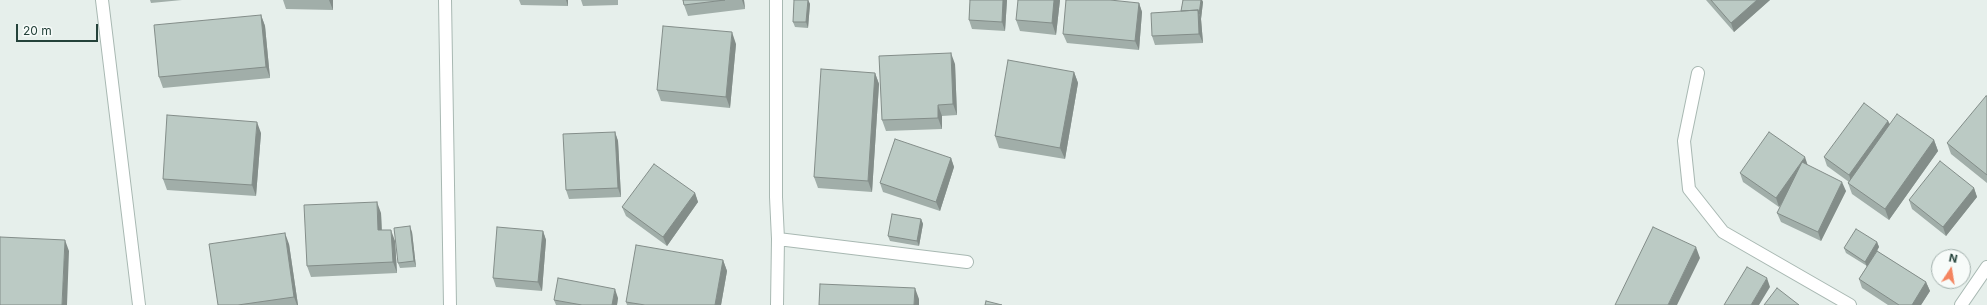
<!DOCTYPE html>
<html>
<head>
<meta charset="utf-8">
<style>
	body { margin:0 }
	#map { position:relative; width:1987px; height:305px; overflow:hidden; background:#e6efeb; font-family:Inter,sans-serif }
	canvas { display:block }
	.north { position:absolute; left:1931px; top:249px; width:40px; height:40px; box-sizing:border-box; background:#f7fbf9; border:1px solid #a3b1ad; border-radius:50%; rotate:12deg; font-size:11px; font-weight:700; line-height:16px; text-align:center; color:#24423a }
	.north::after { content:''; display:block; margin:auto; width:14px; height:18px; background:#f4845f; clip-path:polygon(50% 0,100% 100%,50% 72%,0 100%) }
	.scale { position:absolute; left:16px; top:24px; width:82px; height:18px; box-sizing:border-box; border:2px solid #24423a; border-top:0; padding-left:5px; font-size:12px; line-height:14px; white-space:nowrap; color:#24423a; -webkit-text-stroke:3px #f7fbf9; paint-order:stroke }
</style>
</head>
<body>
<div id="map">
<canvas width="1987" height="305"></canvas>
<div class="north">N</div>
<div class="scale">20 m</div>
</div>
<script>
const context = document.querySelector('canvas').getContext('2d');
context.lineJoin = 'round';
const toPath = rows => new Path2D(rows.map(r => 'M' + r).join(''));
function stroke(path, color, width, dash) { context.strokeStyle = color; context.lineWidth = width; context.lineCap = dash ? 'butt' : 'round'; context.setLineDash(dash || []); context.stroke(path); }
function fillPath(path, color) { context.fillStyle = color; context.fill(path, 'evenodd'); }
const street = toPath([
	[102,0,139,305],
	[445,0,450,305],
	[776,0,776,197,778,239,777,305],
	[1698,73,1684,141,1689,189,1723,232,1850,305],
	[778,239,967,262],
	[1961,305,1987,267]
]);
stroke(street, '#a8b8b2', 14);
stroke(street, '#fff', 12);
fillPath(toPath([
	[150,0,182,0,151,3],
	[283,0,333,0,333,10,286,9],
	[519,0,568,0,568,6,521,5],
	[581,0,618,0,618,5,583,6],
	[683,0,744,0,745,9,688,16,684,5],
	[808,0,810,4,808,28,795,27,793,22],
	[970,0,1007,0,1005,31,972,29,969,20],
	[1060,0,1056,35,1020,31,1016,20],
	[1183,0,1202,0,1203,2,1201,19,1203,43,1155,45,1152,36,1181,11],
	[1706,0,1770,0,1734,32],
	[1139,3,1142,12,1139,50,1067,43,1063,34],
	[261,15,265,26,270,78,163,88,159,77],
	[736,44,730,108,661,101,657,90],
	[955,64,957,115,942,116,942,129,886,131,882,120],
	[1074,72,1078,83,1065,159,999,148,995,136],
	[875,73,879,84,872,192,818,188,814,177],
	[1987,96,1987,183,1951,154,1947,143],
	[1888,121,1890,124,1934,140,1938,151,1889,220,1852,194,1848,183,1849,182,1827,166,1824,157],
	[615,132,618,141,621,197,569,199,566,190],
	[261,133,256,196,167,190,163,179],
	[951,158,954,167,940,211,883,192,880,183],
	[1808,165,1846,191,1821,241,1781,222,1777,213,1782,203,1779,207,1743,182,1740,173],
	[1974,188,1977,197,1946,236,1912,209,1909,200],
	[695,193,698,202,667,246,626,216,622,207],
	[381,213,382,230,395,241,397,273,311,277,307,266],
	[921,219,923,224,919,246,890,241,888,236],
	[543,231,546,240,542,291,496,287,493,278],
	[412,232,416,267,400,268,398,263],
	[1877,242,1879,247,1877,251,1926,282,1930,291,1921,305,1888,305,1862,288,1859,279,1867,266,1846,253,1844,248],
	[289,244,298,305,218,305],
	[723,260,727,271,721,305,627,305,626,302],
	[618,298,617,305,556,305,554,300]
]), '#a1aea9');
fillPath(toPath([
	[329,0,333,0,333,10],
	[566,0,568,0,568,6],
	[742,0,744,0,745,9],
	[808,0,810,4,808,28,806,22],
	[1003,0,1007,0,1005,31,1002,22],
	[1054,0,1060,0,1056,35,1052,23],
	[1201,0,1202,0,1203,2,1201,19,1199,14],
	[1757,0,1770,0,1734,32,1731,23],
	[1139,3,1142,12,1139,50,1135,41],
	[1198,10,1201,19,1203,43,1199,34],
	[261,15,265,26,270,78,266,67],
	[732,32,736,44,730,108,726,97],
	[951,53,955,64,957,115,953,104],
	[1074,72,1078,83,1065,159,1060,148],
	[875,73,879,84,872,192,868,181],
	[938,105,942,116,942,129,938,118],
	[1888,121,1892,130,1852,184,1849,175],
	[257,122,261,133,256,196,252,185],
	[615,132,618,141,621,197,618,188],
	[1934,140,1938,151,1889,220,1885,209],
	[1805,157,1808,166,1779,207,1776,198],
	[951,158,954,167,940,211,936,202],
	[1842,182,1846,191,1821,241,1818,232],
	[1974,188,1977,197,1946,236,1943,227],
	[695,193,698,202,667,246,663,237],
	[377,202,381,213,382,241,378,230],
	[921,219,923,224,919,246,917,241],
	[410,226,412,232,416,267,414,261],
	[391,230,395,241,397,273,393,262],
	[543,231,546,240,542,291,538,282],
	[285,233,289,244,298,305,297,305,294,297],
	[65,240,69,251,67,305,62,305],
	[1877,242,1879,247,1867,267,1865,262],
	[1696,247,1700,258,1677,305,1668,305],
	[723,260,727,271,721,305,715,305],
	[1767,278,1770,287,1759,305,1751,305],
	[1926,282,1930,291,1921,305,1912,305],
	[915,288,919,299,919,305,914,305],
	[615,289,618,298,617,305,612,305]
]), '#838d89');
const building = toPath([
	[683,0,725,0,684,5,683,0],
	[794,0,808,0,806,22,793,22,794,0],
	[970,0,1003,0,1002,22,969,20,970,0],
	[1018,0,1054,0,1052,23,1016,20,1018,0],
	[1066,0,1110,0,1139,3,1135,41,1063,34,1066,0],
	[1183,0,1201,0,1199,14,1198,10,1181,11,1183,0],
	[1711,0,1757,0,1731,23,1711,0],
	[1198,10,1199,34,1152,36,1151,13,1198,10],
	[261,15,266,67,159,77,154,25,261,15],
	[663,26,732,32,726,97,657,90,663,26],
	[951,53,953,104,938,105,938,118,882,120,879,56,951,53],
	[1008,60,1074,72,1060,148,995,136,1008,60],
	[821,69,875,73,868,181,814,177,821,69],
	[1986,96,1987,96,1987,175,1947,143,1986,96],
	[1864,103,1888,121,1849,175,1824,157,1864,103],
	[1897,114,1934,140,1885,209,1848,183,1897,114],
	[167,115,257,122,252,185,163,179,167,115],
	[615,132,618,188,566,190,563,134,615,132],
	[1769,132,1805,157,1776,198,1740,173,1769,132],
	[895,139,951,158,936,202,880,183,895,139],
	[1940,161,1974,188,1943,227,1909,200,1940,161],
	[1802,162,1842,182,1818,232,1777,213,1802,162],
	[654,164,695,193,663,237,622,207,654,164],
	[377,202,378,230,391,230,393,262,307,266,304,205,377,202],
	[892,214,921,219,917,241,888,236,892,214],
	[410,226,414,261,398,263,394,228,410,226],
	[497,227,543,231,538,282,493,278,497,227],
	[1653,227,1696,247,1668,305,1615,305,1653,227],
	[1856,229,1877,242,1865,262,1844,248,1856,229],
	[285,233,294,297,238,305,218,305,209,244,285,233],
	[0,237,65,240,62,305,0,305,0,237],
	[636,245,723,260,715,305,645,305,626,302,636,245],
	[1877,251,1926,282,1912,305,1899,305,1859,279,1877,251],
	[1747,267,1767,278,1751,305,1724,305,1747,267],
	[558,278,615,289,612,305,582,305,554,300,558,278],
	[820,284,915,288,914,305,819,305,820,284],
	[1777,288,1799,305,1764,305,1777,288],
	[986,301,1002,305,985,305,986,301]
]);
fillPath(building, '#bbcac4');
stroke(building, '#838d89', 1);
</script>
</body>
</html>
